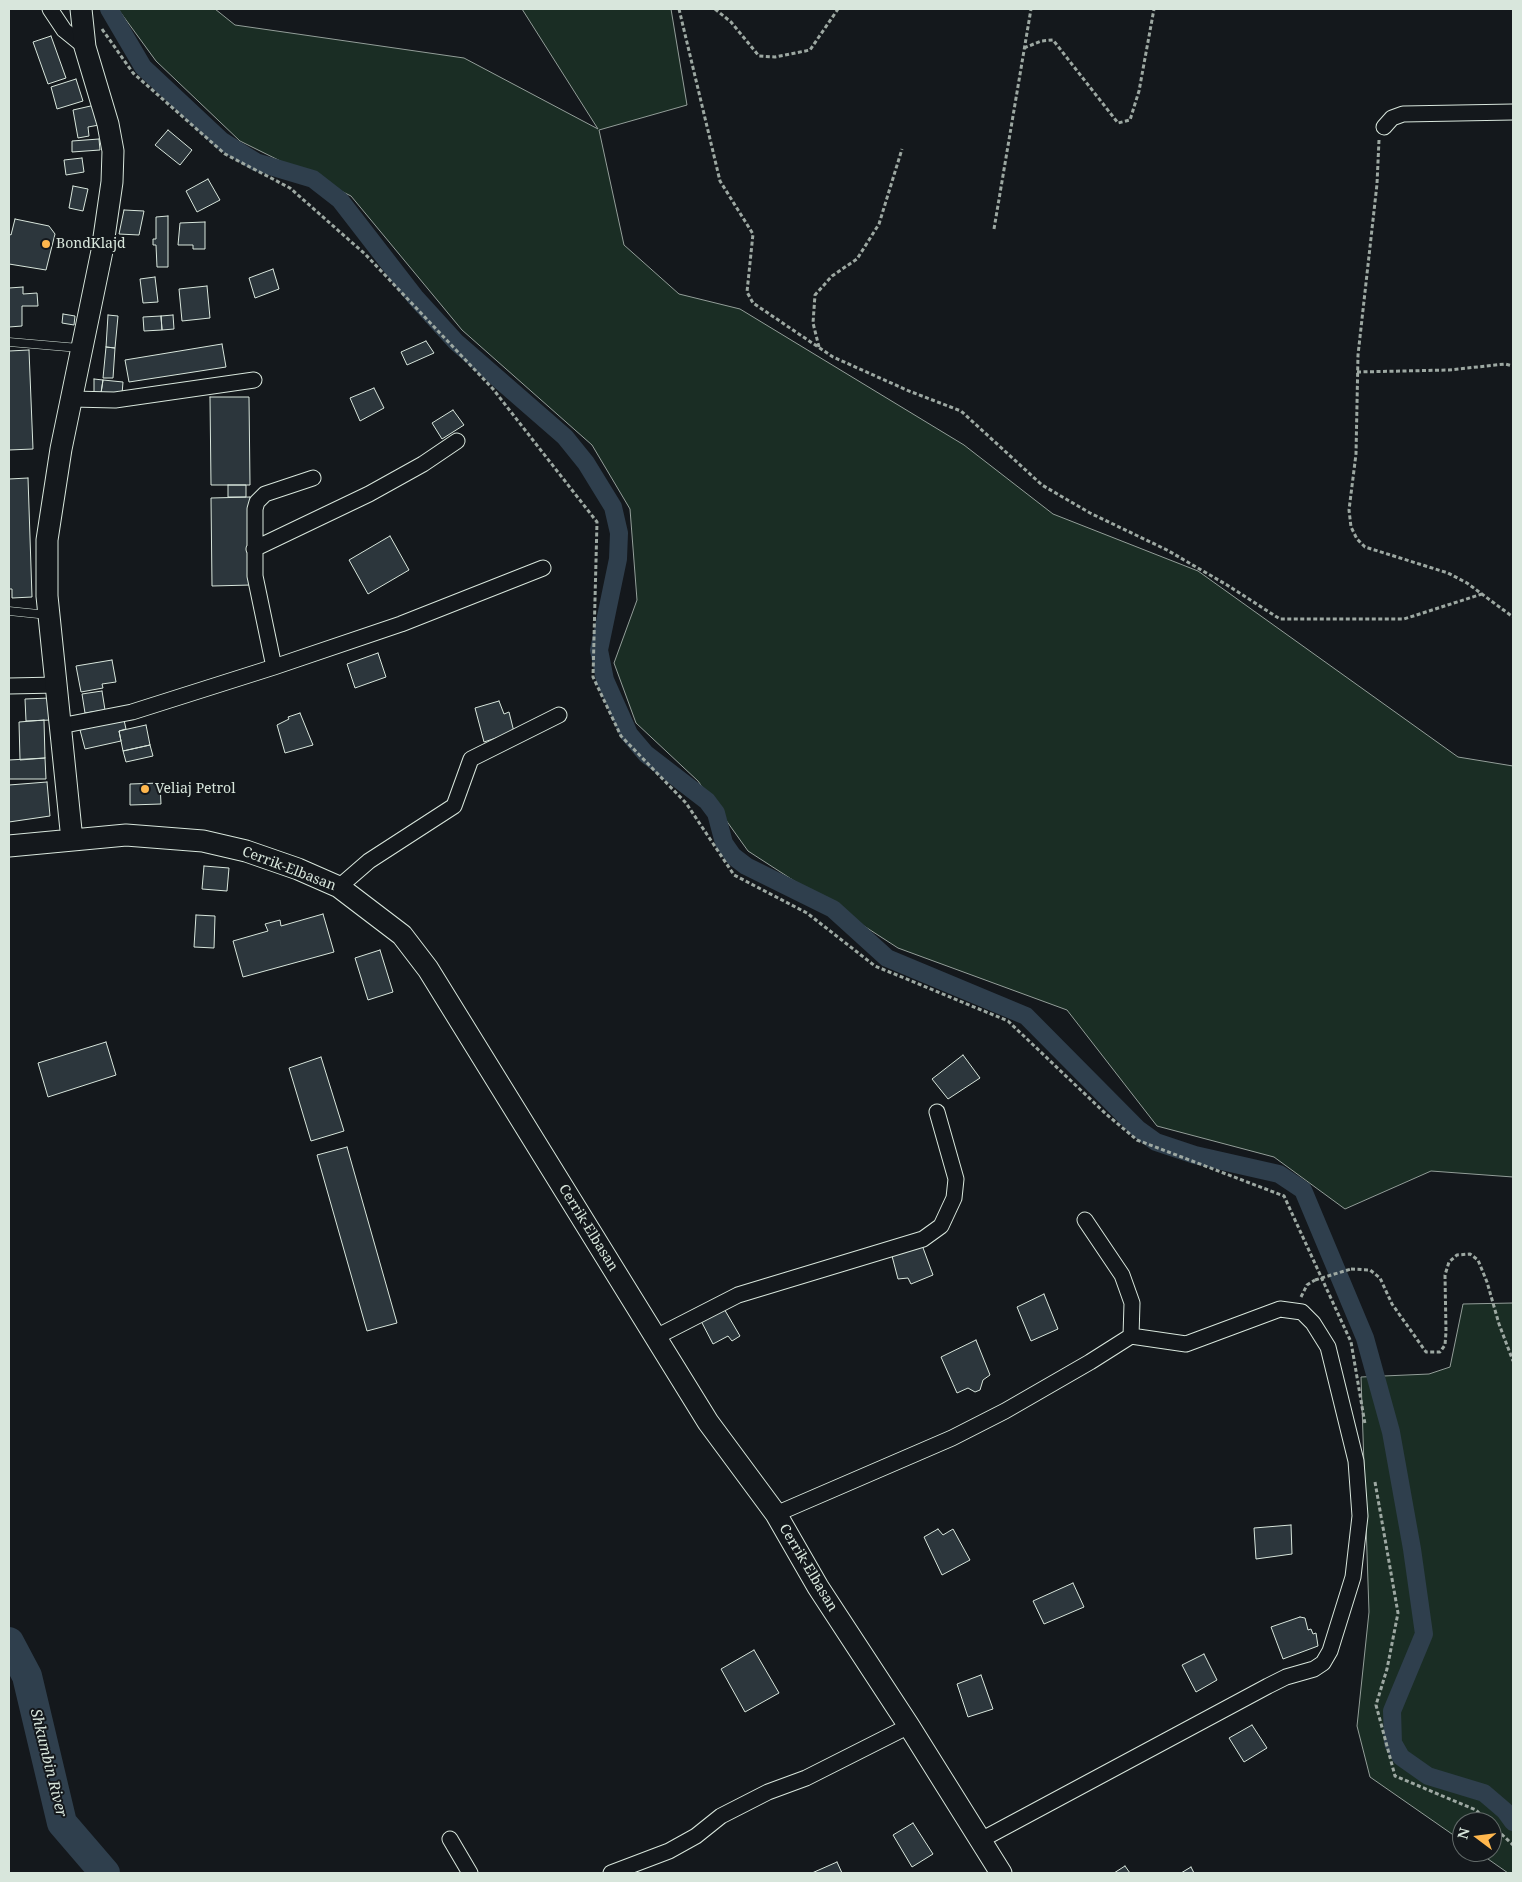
<!DOCTYPE html>
<html>
<head>
<meta charset="utf-8">
<style>
	body { margin:0 }
	#map { position:relative; width:1522px; height:1882px; overflow:hidden; background:#14181c; font-family:"Noto Serif",serif }
	canvas { display:block }
	.frame { position:absolute; inset:0; border:10px solid #d8e6dc; pointer-events:none }
	.north { position:absolute; left:1452px; top:1812px; width:50px; height:50px; box-sizing:border-box; background:#14181c; border:1px solid #626a69; border-radius:50%; rotate:285deg; font-size:14px; font-weight:700; line-height:20px; text-align:center; color:#d8e6dc }
	.north::after { content:''; display:block; margin:auto; width:18px; height:22px; background:#ffb74d; clip-path:polygon(50% 0,100% 100%,50% 72%,0 100%) }
</style>
</head>
<body>
<div id="map">
<canvas width="1522" height="1882"></canvas>
<div class="frame"></div>
<div class="north">N</div>
</div>
<script>
const context = document.querySelector('canvas').getContext('2d');
context.lineJoin = 'round';
function fillPath(path, color) { context.fillStyle = color; context.fill(path, 'evenodd'); }
const toPath = rows => new Path2D(rows.map(r => 'M' + r).join(''));
function stroke(path, color, width, dash) { context.strokeStyle = color; context.lineWidth = width; context.lineCap = dash ? 'butt' : 'round'; context.setLineDash(dash || []); context.stroke(path); }
function write(font, color, halo, rows, align = 'center') {
  context.font = font + ' "Noto Serif",serif'; context.lineWidth = 4; context.setLineDash([]); context.textBaseline = 'middle'; context.strokeStyle = halo; context.fillStyle = color; for (const [text, x, y, turn = 0] of rows) {
    context.save(); context.translate(x, y); context.rotate((+turn || 0) * Math.PI / 180); context.textAlign = isNaN(turn) ? turn : align; if (halo) context.strokeText(text, 0, 0); context.fillText(text, 0, 0); context.restore();
  }
}
const green = toPath([
	[118,9,215,9,235,25,464,58,598,129,522,9,671,9,687,105,599,130,624,245,679,294,740,309,964,445,1053,514,1198,571,1458,757,1513,766,1513,1177,1431,1171,1345,1209,1274,1157,1157,1126,1067,1010,898,948,748,851,698,781,636,723,614,663,637,600,630,509,592,445,462,330,351,196,240,141,156,61,118,9],
	[1513,1303,1513,1873,1508,1873,1478,1852,1492,1852,1492,1822,1462,1822,1462,1841,1370,1777,1357,1726,1369,1612,1361,1377,1429,1374,1450,1367,1463,1304,1513,1303]
]);
fillPath(green, '#1a2d24');
stroke(green, '#939e99', 1);
stroke(toPath([
	[109,9,143,67,222,141,256,162,313,179,340,200,415,297,456,342,565,437,586,463,613,507,619,533,618,559,599,650,605,680,629,734,646,754,707,801,716,813,724,843,733,856,746,866,833,909,887,958,1026,1016,1138,1129,1156,1142,1195,1155,1279,1174,1303,1190,1365,1338,1391,1432,1412,1549,1424,1634,1392,1711,1393,1743,1401,1757,1428,1776,1484,1793,1505,1811,1513,1822]
]), '#2f3f4d', 18);
stroke(toPath([
	[9,1642,27,1676,62,1823,105,1873]
]), '#2f3f4d', 30);
const building = toPath([
	[51,36,66,78,48,84,33,42,51,36],
	[76,79,83,101,57,109,51,87,76,79],
	[95,105,99,125,88,127,89,136,78,138,73,110,95,105],
	[168,130,192,150,180,165,155,145,168,130],
	[99,139,100,150,72,152,72,141,99,139],
	[82,158,84,172,66,175,64,160,82,158],
	[208,179,220,200,197,212,186,191,208,179],
	[73,186,88,189,83,211,69,208,73,186],
	[124,210,144,211,139,235,119,234,124,210],
	[168,216,168,267,157,267,156,245,153,245,153,239,156,239,156,217,168,216],
	[15,219,49,226,55,234,46,270,9,264,9,234,11,235,15,219],
	[205,222,205,249,193,249,193,245,178,245,180,223,205,222],
	[273,269,279,289,255,298,249,278,273,269],
	[155,277,158,302,143,303,140,279,155,277],
	[207,286,210,318,182,321,179,289,207,286],
	[23,287,23,294,37,293,38,306,22,306,22,326,9,327,9,288,23,287],
	[63,314,75,316,74,325,62,323,63,314],
	[108,315,118,316,115,348,106,347,108,315],
	[173,315,174,329,162,330,161,316,173,315],
	[161,316,162,330,144,331,143,317,161,316],
	[426,341,434,353,407,365,401,352,426,341],
	[222,344,226,367,129,382,125,360,222,344],
	[106,347,115,348,113,378,103,378,106,347],
	[29,350,33,449,9,450,9,351,29,350],
	[94,379,103,380,101,393,94,392,94,379],
	[103,380,123,382,122,394,101,393,103,380],
	[374,388,384,408,360,421,350,398,374,388],
	[210,397,249,397,250,485,211,485,210,397],
	[453,410,464,425,442,439,432,423,453,410],
	[28,478,32,597,12,598,12,589,9,589,9,479,28,478],
	[228,485,246,485,246,497,228,497,228,485],
	[250,497,251,585,212,586,211,498,250,497],
	[390,536,409,570,368,594,349,560,390,536],
	[378,653,386,677,355,688,347,664,378,653],
	[112,660,116,682,102,684,103,688,81,692,76,666,112,660],
	[102,691,105,710,85,713,82,694,102,691],
	[50,698,51,720,26,721,25,699,50,698],
	[499,701,504,714,509,712,514,732,484,742,475,708,499,701],
	[300,713,313,745,285,753,277,725,289,719,288,717,300,713],
	[44,720,45,758,20,760,19,722,44,720],
	[124,720,126,729,119,731,121,741,85,749,80,730,124,720],
	[146,725,150,745,123,751,119,731,146,725],
	[150,745,153,756,126,762,123,751,150,745],
	[45,758,46,779,9,779,9,760,45,758],
	[47,782,50,816,9,822,9,785,47,782],
	[160,783,161,804,130,805,130,784,160,783],
	[204,866,229,868,227,891,202,889,204,866],
	[323,914,334,952,243,977,233,941,268,931,265,924,280,920,281,926,323,914],
	[196,915,215,916,214,948,194,947,196,915],
	[380,950,393,992,368,1000,355,958,380,950],
	[106,1042,116,1075,48,1097,38,1063,106,1042],
	[963,1055,980,1078,948,1099,932,1079,963,1055],
	[321,1057,344,1131,311,1141,289,1068,321,1057],
	[347,1147,397,1323,367,1331,317,1155,347,1147],
	[922,1245,933,1275,911,1284,908,1278,898,1279,892,1256,922,1245],
	[1044,1294,1058,1329,1031,1341,1017,1307,1044,1294],
	[723,1307,740,1336,732,1341,728,1336,713,1344,700,1319,723,1307],
	[976,1340,990,1375,983,1380,980,1390,975,1392,968,1388,957,1393,941,1357,976,1340],
	[1291,1525,1292,1554,1256,1559,1254,1528,1291,1525],
	[938,1529,943,1535,953,1529,970,1560,942,1575,924,1537,938,1529],
	[1073,1583,1084,1607,1044,1624,1033,1601,1073,1583],
	[1300,1617,1305,1618,1308,1630,1311,1629,1313,1634,1316,1633,1318,1646,1283,1659,1271,1627,1300,1617],
	[754,1650,779,1693,745,1712,721,1669,754,1650],
	[1204,1654,1217,1680,1196,1692,1182,1665,1204,1654],
	[981,1675,993,1709,968,1717,957,1684,981,1675],
	[1252,1725,1267,1748,1244,1762,1229,1738,1252,1725],
	[913,1823,933,1854,912,1867,893,1835,913,1823],
	[837,1862,842,1873,812,1873,837,1862],
	[1125,1866,1130,1873,1114,1873,1125,1866],
	[1191,1867,1194,1873,1181,1873,1191,1867]
]);
fillPath(building, '#2c363c');
stroke(building, '#d8e6dc', 1);
const service = toPath([
	[9,342,79,348],
	[9,611,48,615]
]);
const minor = toPath([
	[50,9,64,30,85,47],
	[1384,127,1392,118,1403,114,1513,112],
	[72,399,115,400,254,380],
	[254,549,369,494,423,464,457,441],
	[274,667,255,576,255,509,257,502,265,494,313,478],
	[9,686,57,685],
	[60,726,132,712,274,667,401,624,543,568],
	[339,887,369,861,454,806,471,759,559,715],
	[1085,1220,1122,1275,1132,1303,1131,1336],
	[656,1337,738,1295,923,1239,941,1226,954,1198,956,1179,937,1112],
	[776,1514,952,1438,1005,1411,1090,1362,1131,1336,1186,1344,1280,1309,1302,1312,1313,1323,1328,1347,1356,1461,1360,1516,1353,1577,1330,1651,1323,1663,1314,1669,1286,1677,1268,1686,979,1841],
	[450,1839,470,1873],
	[611,1873,669,1851,696,1836,721,1816,768,1792,806,1778,909,1726]
]);
const secondary = toPath([
	[72,840,47,596,47,540,61,449,102,251,112,182,113,151,108,124,85,47,81,9],
	[9,846,126,835,203,841,246,851,298,869,339,887,402,935,428,969,708,1422,776,1514,818,1587,909,1726,1001,1873]
]);
stroke(service, '#d8e6dc', 9);
stroke(minor, '#d8e6dc', 17);
stroke(secondary, '#d8e6dc', 23);
stroke(toPath([
	[679,9,720,181,753,234,747,292,753,303,833,357,909,391,961,411,1042,485,1090,513,1167,550,1227,585,1280,619,1404,619,1482,594],
	[715,9,731,22,759,56,775,57,810,50,838,9],
	[102,29,133,73,225,154,290,188,365,254,493,389,597,522,593,677,621,736,686,803,734,875,807,913,875,966,1008,1021,1106,1114,1137,1140,1284,1196,1351,1342,1365,1424],
	[1024,48,1041,41,1053,40,1118,123,1130,120,1139,91,1154,9],
	[1379,140,1377,184,1358,355,1356,454,1349,510,1351,527,1357,539,1365,547,1448,573,1467,583,1513,617],
	[994,229,1031,9],
	[819,347,813,323,815,295,832,276,857,259,879,224,902,149],
	[1357,372,1449,370,1505,364,1513,366],
	[1351,1269,1370,1270,1380,1278,1392,1304,1426,1352,1440,1352,1445,1345,1446,1332,1445,1275,1449,1262,1457,1255,1470,1254,1478,1260,1487,1282,1499,1324,1513,1361],
	[1301,1297,1307,1285,1315,1280],
	[1375,1482,1398,1613,1387,1669,1376,1705,1395,1776,1476,1810,1488,1822],
	[1492,1825,1513,1845]
]), '#9da8a2', 3, [4, 2.5]);
stroke(service, '#14181c', 8);
stroke(minor, '#14181c', 15);
stroke(secondary, '#14181c', 21);
stroke(toPath([
	[1315,1280,1351,1269]
]), '#9da8a2', 3, [4, 2.5]);
for (const [x, y, r, color] of [
	[46,244,5,"#ffb74d"],
	[145,789,5,"#ffb74d"]
]) { const dot = new Path2D(); dot.arc(x, y, r, 0, 2 * Math.PI); context.fillStyle = color; context.fill(dot); stroke(dot, '#14181c', 2); }
write('14px', '#d8e6dc', '#14181c', [
	["BondKlajd",56,244],
	["Veliaj Petrol",155,789]
], 'left');
write('14px', '#d8e6dc', '#14181c', [
	["Cerrik-Elbasan",289,869,21],
	["Cerrik-Elbasan",588,1228,58],
	["Cerrik-Elbasan",808,1568,59]
]);
write('italic 15px', '#d8e6dc', '#14181c', [
	["Shkumbin River",48,1763,76]
]);
</script>
</body>
</html>
